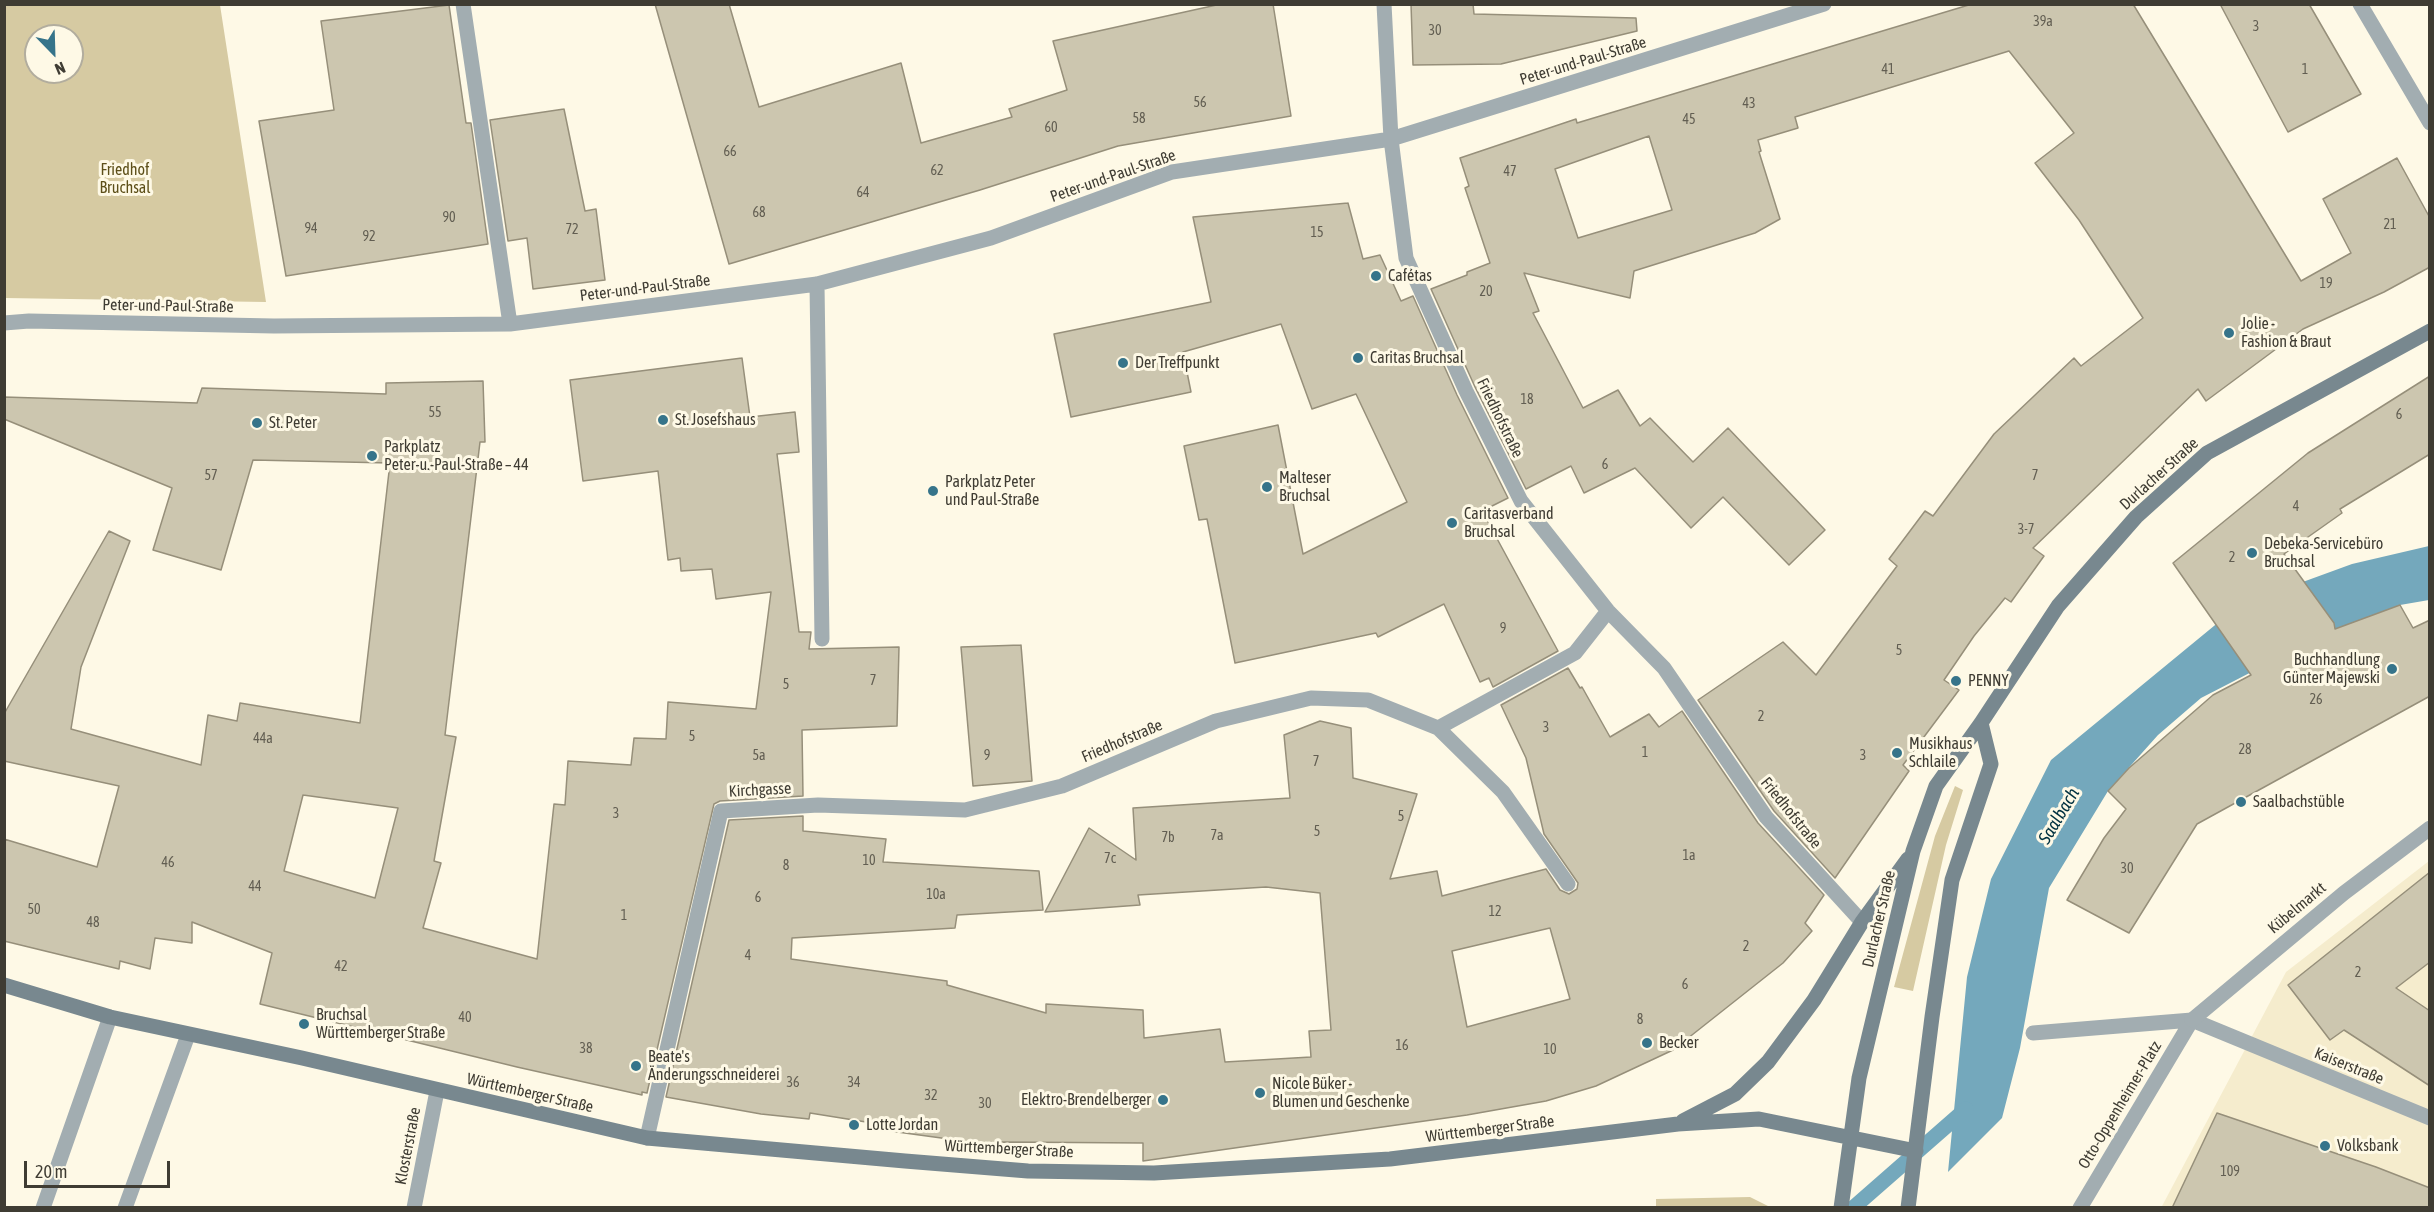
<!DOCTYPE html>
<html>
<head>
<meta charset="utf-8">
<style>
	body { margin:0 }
	#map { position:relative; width:2434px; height:1212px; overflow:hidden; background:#fef9e6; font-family:"Asap Condensed",sans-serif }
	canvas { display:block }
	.frame { position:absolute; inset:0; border:6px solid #3f3c33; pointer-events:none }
	.north { position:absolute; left:24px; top:24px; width:60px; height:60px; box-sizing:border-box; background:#fef9e6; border:2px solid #b2ad9e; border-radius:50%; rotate:157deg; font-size:16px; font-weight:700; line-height:24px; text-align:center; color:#3f3c33 }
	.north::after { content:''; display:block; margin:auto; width:21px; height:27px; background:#36748a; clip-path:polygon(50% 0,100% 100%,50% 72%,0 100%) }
	.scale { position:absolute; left:24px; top:1161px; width:146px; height:27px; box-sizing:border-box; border:3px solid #3f3c33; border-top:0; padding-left:8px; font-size:18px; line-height:21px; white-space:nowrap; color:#3f3c33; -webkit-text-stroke:4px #fef9e6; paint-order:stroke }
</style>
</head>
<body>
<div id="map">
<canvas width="2434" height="1212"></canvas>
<div class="frame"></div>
<div class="north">N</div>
<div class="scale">20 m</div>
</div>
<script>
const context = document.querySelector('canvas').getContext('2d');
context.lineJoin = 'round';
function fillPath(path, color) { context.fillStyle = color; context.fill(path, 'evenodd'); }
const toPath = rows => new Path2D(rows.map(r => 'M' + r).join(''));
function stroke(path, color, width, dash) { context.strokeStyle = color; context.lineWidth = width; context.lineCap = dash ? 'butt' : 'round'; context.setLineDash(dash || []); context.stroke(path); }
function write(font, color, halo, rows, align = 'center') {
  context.font = font + ' "Asap Condensed",sans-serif'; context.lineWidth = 6; context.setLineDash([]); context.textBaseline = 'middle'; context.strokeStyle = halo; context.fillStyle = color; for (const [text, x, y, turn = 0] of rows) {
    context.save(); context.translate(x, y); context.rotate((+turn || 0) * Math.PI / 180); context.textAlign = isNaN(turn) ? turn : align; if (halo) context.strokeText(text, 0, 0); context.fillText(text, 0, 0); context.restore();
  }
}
fillPath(toPath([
	[2429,861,2429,1207,2161,1208,2286,972]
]), '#f5eccd');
fillPath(toPath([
	[5,4,220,5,266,302,5,298],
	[36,36,72,36,72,72,36,72],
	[1955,786,1963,790,1946,845,1913,991,1894,987,1935,836],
	[1750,1197,1770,1207,1656,1207,1656,1199]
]), '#d6caa2');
fillPath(toPath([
	[2429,546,2429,600,2400,605,2335,629,2201,698,2158,735,2108,791,2049,888,2020,1048,2002,1118,1948,1172,1967,977,1991,879,2051,760,2220,621,2300,583,2352,564]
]), '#74a8bc');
stroke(toPath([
	[1853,1208,1966,1109]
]), '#74a8bc', 15);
const building = toPath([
	[655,4,729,4,759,107,901,63,921,143,1012,117,1009,109,1067,90,1053,41,1221,4,1273,4,1291,116,1118,146,980,190,729,264,655,4],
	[1411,4,1473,4,1474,14,1636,18,1637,31,1501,64,1413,65,1411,4],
	[1972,4,2133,4,2301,281,2351,253,2323,199,2397,158,2430,218,2430,267,2384,292,2303,329,2206,401,2198,389,2033,548,2044,556,2011,602,2005,598,1974,636,1944,680,1959,690,1903,765,1909,771,1835,878,1774,811,1698,700,1783,642,1816,675,1897,566,1889,559,1925,511,1933,516,1994,434,2074,358,2081,366,2143,318,2079,220,2035,163,2074,133,2009,51,1795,117,1798,128,1758,140,1761,151,1759,152,1780,219,1755,233,1634,271,1630,298,1524,273,1539,311,1533,313,1583,408,1618,390,1640,426,1650,418,1693,462,1728,428,1825,530,1789,565,1723,497,1691,528,1635,468,1584,493,1571,466,1526,489,1475,387,1431,289,1467,275,1467,272,1490,263,1465,188,1469,186,1460,158,1576,119,1577,123,1972,4],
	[1649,136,1672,210,1578,238,1555,169,1649,136],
	[2220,4,2309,4,2361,94,2288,132,2220,4],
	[449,5,466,123,471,123,488,244,286,276,259,121,334,110,321,21,449,5],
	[564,109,585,211,596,209,605,280,533,289,527,238,508,241,490,120,564,109],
	[1348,203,1363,259,1380,255,1401,301,1413,296,1457,395,1508,498,1482,511,1558,651,1493,687,1489,678,1480,682,1444,604,1378,637,1376,633,1235,663,1207,519,1199,520,1184,446,1278,425,1303,554,1407,502,1356,394,1312,409,1281,324,1183,352,1191,392,1071,417,1054,334,1211,302,1193,217,1348,203],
	[742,358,750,417,795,412,799,452,777,454,799,632,811,632,809,649,899,647,897,726,802,730,803,796,720,801,714,804,647,1093,642,1092,642,1095,517,1067,260,1004,272,953,192,922,192,943,155,938,150,969,120,961,119,969,4,941,4,839,97,867,119,786,4,761,4,714,109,531,130,541,81,667,71,729,201,765,208,715,237,721,240,703,360,723,390,463,253,460,221,570,153,550,172,488,4,419,4,397,197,403,202,388,386,394,386,383,483,381,485,442,480,442,445,735,456,737,434,861,441,863,423,928,537,959,554,804,565,805,568,761,631,765,634,738,666,739,668,702,756,709,771,592,716,599,712,569,681,571,680,558,668,560,658,471,583,481,570,380,742,358],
	[303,795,398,808,375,898,284,871,303,795],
	[2430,376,2430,454,2340,509,2342,513,2284,554,2334,623,2335,629,2400,605,2413,628,2430,620,2430,696,2197,824,2129,933,2067,900,2104,838,2126,809,2108,791,2129,768,2213,695,2251,675,2173,563,2308,453,2430,376],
	[1021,645,1032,781,973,786,961,647,1021,645],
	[1568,668,1580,688,1582,687,1610,737,1649,714,1659,727,1682,711,1758,823,1824,895,1805,923,1812,931,1783,963,1673,1050,1596,1086,1546,1101,1467,1115,1143,1161,1143,1143,1001,1142,1000,1146,890,1131,891,1126,810,1113,809,1119,761,1114,666,1097,729,820,803,816,803,831,886,839,883,862,1039,871,1043,910,957,915,955,928,792,938,791,959,947,981,947,985,1046,1013,1046,1004,1143,1010,1144,1038,1220,1029,1225,1062,1311,1057,1309,1031,1331,1030,1320,893,1266,887,1138,895,1140,905,1045,912,1089,828,1136,860,1133,808,1290,798,1284,735,1320,721,1351,728,1353,778,1417,794,1390,879,1437,871,1442,896,1546,869,1560,890,1569,894,1577,889,1578,883,1544,834,1526,758,1501,705,1568,668],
	[1550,928,1570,999,1467,1027,1452,951,1550,928],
	[2430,872,2430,962,2396,988,2430,1011,2430,1086,2344,1030,2330,1040,2288,985,2430,872],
	[2217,1113,2376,1167,2430,1188,2430,1208,2172,1208,2217,1113]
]);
fillPath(building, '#ccc6af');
stroke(building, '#968f7a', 1.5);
stroke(toPath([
	[2033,1033,2192,1020,2430,1118],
	[2080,1208,2192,1020]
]), '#a2adb1', 15);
stroke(toPath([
	[463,4,510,324],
	[1384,4,1391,139,1406,258,1466,391,1521,501,1608,611,1664,668,1766,817,1862,922],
	[2360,4,2430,123],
	[817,284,822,639],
	[4,323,29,321,274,326,510,324,817,284,991,238,1172,172,1391,139,1824,4],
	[1438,728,1503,792,1568,884],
	[2192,1020,2344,893,2430,828],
	[647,1138,721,811,818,805,965,810,1062,786,1216,721,1311,698,1368,700,1438,728,1575,653,1608,611],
	[43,1208,110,1017],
	[125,1208,188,1035],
	[414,1208,437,1091]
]), '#a2adb1', 15);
stroke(toPath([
	[4,985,110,1017,302,1058,647,1138,905,1161,1028,1171,1154,1173,1390,1159,1678,1124,1759,1119,1916,1151],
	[1683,1121,1735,1094,1768,1062,1814,1000,1862,922,1908,859],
	[1841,1208,1859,1078,1913,851,1936,786,1981,723,2058,606,2136,517,2207,453,2430,331],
	[1908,1208,1932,1017,1952,880,1991,764,1981,723]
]), '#78888f', 15);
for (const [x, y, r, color] of [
	[1376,276,6,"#36748a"],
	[2229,333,6,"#36748a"],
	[1358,358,6,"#36748a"],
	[1123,363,6,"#36748a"],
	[663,420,6,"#36748a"],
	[257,423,6,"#36748a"],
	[372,456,6,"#36748a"],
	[1267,487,6,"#36748a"],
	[933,491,6,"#36748a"],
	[1452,523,6,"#36748a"],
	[2252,553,6,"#36748a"],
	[2392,669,6,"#36748a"],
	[1956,681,6,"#36748a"],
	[1897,753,6,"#36748a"],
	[2241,802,6,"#36748a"],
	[304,1024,6,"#36748a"],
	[1647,1043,6,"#36748a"],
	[636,1066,6,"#36748a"],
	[1260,1093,6,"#36748a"],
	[1163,1100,6,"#36748a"],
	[854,1125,6,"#36748a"],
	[2325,1146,6,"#36748a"]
]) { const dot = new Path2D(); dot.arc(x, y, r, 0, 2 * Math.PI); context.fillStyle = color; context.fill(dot); stroke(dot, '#fef9e6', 2); }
write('14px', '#625e52', null, [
	["39a",2043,22],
	["3",2256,27],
	["30",1435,31],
	["41",1888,70],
	["1",2305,70],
	["56",1200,103],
	["43",1749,104],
	["58",1139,119],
	["45",1689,120],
	["60",1051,128],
	["66",730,152],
	["62",937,171],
	["47",1510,172],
	["64",863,193],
	["68",759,213],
	["90",449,218],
	["21",2390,225],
	["94",311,229],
	["72",572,230],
	["15",1317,233],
	["92",369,237],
	["19",2326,284],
	["20",1486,292],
	["18",1527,400],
	["55",435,413],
	["6",2399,415],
	["6",1605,465],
	["57",211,476],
	["7",2035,476],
	["4",2296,507],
	["3-7",2026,530],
	["2",2232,558],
	["9",1503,629],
	["5",1899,651],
	["7",873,681],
	["5",786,685],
	["26",2316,700],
	["2",1761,717],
	["3",1546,728],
	["5",692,737],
	["44a",263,739],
	["28",2245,750],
	["1",1645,753],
	["5a",759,756],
	["9",987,756],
	["3",1863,756],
	["7",1316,762],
	["3",616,814],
	["5",1401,817],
	["5",1317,832],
	["7a",1217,836],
	["7b",1168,838],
	["1a",1689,856],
	["7c",1110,859],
	["10",869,861],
	["46",168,863],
	["8",786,866],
	["30",2127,869],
	["44",255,887],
	["10a",936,895],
	["6",758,898],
	["50",34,910],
	["12",1495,912],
	["1",624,916],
	["48",93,923],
	["2",1746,947],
	["4",748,956],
	["42",341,967],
	["2",2358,973],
	["6",1685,985],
	["40",465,1018],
	["8",1640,1020],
	["16",1402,1046],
	["38",586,1049],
	["10",1550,1050],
	["36",793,1083],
	["34",854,1083],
	["32",931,1096],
	["30",985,1104],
	["109",2230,1172]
]);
write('16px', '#3f3c33', '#fef9e6', [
	["Peter-und-Paul-Straße",1583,61,-17],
	["Peter-und-Paul-Straße",1113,176,-19],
	["Peter-und-Paul-Straße",645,288,-7],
	["Peter-und-Paul-Straße",168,306,1],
	["Friedhofstraße",1500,418,64],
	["Durlacher Straße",2159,474,-42],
	["Friedhofstraße",1122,741,-23],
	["Kirchgasse",760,790,-3],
	["Friedhofstraße",1791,813,51],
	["Kübelmarkt",2297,908,-40],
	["Durlacher Straße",1879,919,-77],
	["Kaiserstraße",2349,1066,22],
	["Württemberger Straße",530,1093,13],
	["Otto-Oppenheimer-Platz",2120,1105,-59],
	["Württemberger Straße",1490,1129,-7],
	["Klosterstraße",408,1146,-79],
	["Württemberger Straße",1009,1149,3]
]);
write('16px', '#5d4f19', '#fef9e6', [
	["Friedhof",125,170],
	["Bruchsal",125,188]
]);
write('16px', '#3f3c33', '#fef9e6', [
	["Cafétas",1388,276],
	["Jolie -",2241,324],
	["Fashion & Braut",2241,342],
	["Caritas Bruchsal",1370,358],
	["Der Treffpunkt",1135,363],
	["St. Josefshaus",675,420],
	["St. Peter",269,423],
	["Parkplatz",384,447],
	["Peter-u.-Paul-Straße – 44",384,465],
	["Malteser",1279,478],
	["Bruchsal",1279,496],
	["Parkplatz Peter",945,482],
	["und Paul-Straße",945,500],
	["Caritasverband",1464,514],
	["Bruchsal",1464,532],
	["Debeka-Servicebüro",2264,544],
	["Bruchsal",2264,562],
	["Buchhandlung",2380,660,"right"],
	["Günter Majewski",2380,678,"right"],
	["PENNY",1968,681],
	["Musikhaus",1909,744],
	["Schlaile",1909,762],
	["Saalbachstüble",2253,802],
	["Bruchsal",316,1015],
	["Württemberger Straße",316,1033],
	["Becker",1659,1043],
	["Beate's",648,1057],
	["Änderungsschneiderei",648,1075],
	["Nicole Büker -",1272,1084],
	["Blumen und Geschenke",1272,1102],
	["Elektro-Brendelberger",1151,1100,"right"],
	["Lotte Jordan",866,1125],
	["Volksbank",2337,1146]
], 'left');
write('italic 18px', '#003140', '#fef9e6', [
	["Saalbach",2059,816,-59]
]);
</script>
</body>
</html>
